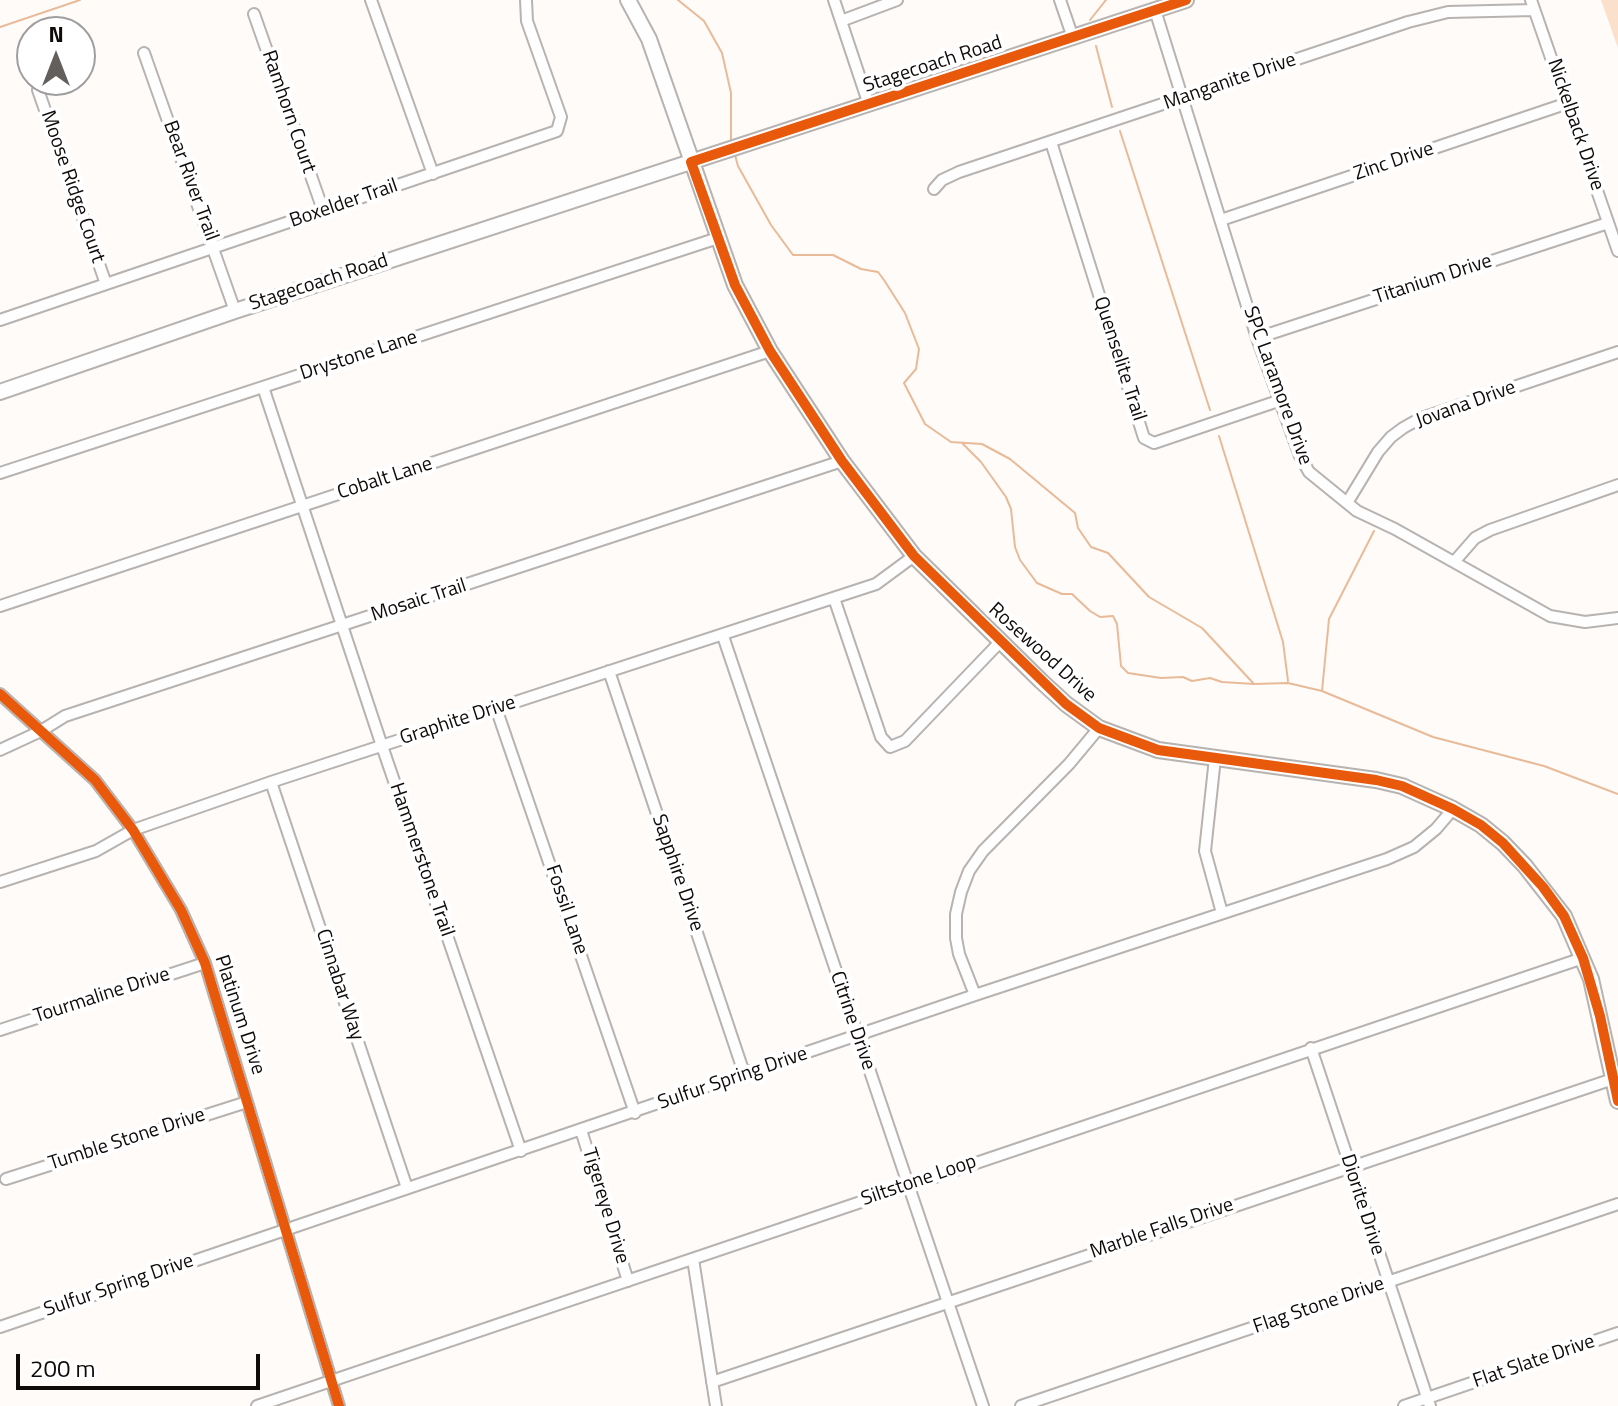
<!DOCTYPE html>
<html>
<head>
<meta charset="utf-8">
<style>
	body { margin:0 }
	#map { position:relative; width:1618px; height:1406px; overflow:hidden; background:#fefbf9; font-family:"Titillium Web",sans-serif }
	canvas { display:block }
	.north { position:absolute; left:16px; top:16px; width:80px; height:80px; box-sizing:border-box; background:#fff; border:2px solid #9f9d9d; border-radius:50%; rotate:0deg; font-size:22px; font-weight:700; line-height:32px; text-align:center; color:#0e0b09 }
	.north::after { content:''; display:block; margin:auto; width:28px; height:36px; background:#625f5d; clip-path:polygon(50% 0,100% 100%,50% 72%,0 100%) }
	.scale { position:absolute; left:16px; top:1354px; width:244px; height:36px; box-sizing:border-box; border:4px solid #0e0b09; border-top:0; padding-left:10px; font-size:24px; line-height:28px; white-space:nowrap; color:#0e0b09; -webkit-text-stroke:6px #fff; paint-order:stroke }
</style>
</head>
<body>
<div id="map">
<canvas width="1618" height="1406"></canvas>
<div class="north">N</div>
<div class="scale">200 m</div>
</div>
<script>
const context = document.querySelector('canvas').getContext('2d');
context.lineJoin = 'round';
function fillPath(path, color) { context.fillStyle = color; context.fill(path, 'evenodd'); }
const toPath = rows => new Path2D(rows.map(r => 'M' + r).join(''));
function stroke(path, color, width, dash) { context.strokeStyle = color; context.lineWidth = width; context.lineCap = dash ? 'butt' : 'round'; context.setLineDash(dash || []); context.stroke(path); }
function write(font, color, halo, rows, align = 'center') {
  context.font = font + ' "Titillium Web",sans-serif'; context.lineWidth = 8; context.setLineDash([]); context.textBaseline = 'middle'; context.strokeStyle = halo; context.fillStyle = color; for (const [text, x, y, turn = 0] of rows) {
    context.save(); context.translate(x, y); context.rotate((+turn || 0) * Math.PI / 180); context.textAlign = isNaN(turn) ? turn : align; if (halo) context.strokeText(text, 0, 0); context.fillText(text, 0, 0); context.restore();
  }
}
fillPath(toPath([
	[1601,0,1618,0,1618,48]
]), '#fbe0cc');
stroke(toPath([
	[678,0,704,21,722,53,731,93,731,141],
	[1090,20,1106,0],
	[0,27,80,0],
	[1096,46,1112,107],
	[1120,131,1210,410],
	[735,155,738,166,771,225,793,255,833,255,861,269,878,272,884,280,905,313,919,349,916,369,904,383,925,424,951,442,982,444,1010,459,1075,513,1078,528,1091,547,1108,553,1149,597,1202,628,1254,684,1288,683,1322,691,1433,737,1544,766,1618,794],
	[1219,436,1283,642,1288,681],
	[963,444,981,462,1006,497,1011,509,1015,547,1020,560,1037,583,1062,594,1072,594,1090,611,1100,617,1113,616,1117,624,1121,666,1128,673,1161,678,1183,677,1192,681,1210,678,1222,682,1254,684],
	[1322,691,1329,619,1374,531]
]), '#e9ba97', 2);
const street = toPath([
	[371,0,433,174],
	[834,0,869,105],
	[1060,0,1073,38],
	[1531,0,1618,251],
	[1155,10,1257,338,1300,456,1309,472,1357,511,1395,529,1550,616,1585,622,1618,618],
	[254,14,323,210],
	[841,21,897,0],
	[144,53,235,311],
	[38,90,106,284],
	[1051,142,1144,438,1154,443,1281,400],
	[934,189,942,180,959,172,1408,22,1448,12,1534,10],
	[1221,220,1568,103],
	[0,320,557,131,561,117,527,21,526,0],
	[1257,338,1608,223],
	[263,387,382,746,521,1151],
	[0,473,718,238],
	[1347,503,1378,452,1391,437,1403,428,1419,419,1618,352],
	[1454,562,1475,538,1490,530,1618,485],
	[834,598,881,737,890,747,905,741,1000,642],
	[0,606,770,351],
	[723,636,983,1406],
	[609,671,745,1076],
	[0,694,95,780,133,830,181,910,205,963,339,1406],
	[496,708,635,1113],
	[0,750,41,731,65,716,842,461],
	[1215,758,1205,851,1222,913],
	[271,782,407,1188],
	[0,882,96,851,133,830,271,782,876,584,914,556],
	[975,995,959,954,956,938,956,914,961,892,969,871,983,851,1069,764,1099,728],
	[0,1030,205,963],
	[1311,1048,1430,1406],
	[581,1130,628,1281],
	[6,1179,247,1102],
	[693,1259,716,1406],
	[0,1327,975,995,1387,859,1414,847,1436,829,1453,809],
	[712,1382,1613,1079],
	[257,1406,1583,958],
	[1021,1406,1618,1204],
	[1404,1406,1618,1333]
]);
const secondary = toPath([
	[628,0,649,39,735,285,770,351,842,461,914,556,1041,681,1066,704,1099,728,1158,750,1376,780,1402,786,1453,809,1481,825,1503,843,1525,866,1564,916,1591,979,1618,1101],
	[0,392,235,311,1186,0]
]);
stroke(street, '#b6b3b1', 14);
stroke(secondary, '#b6b3b1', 18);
stroke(street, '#fffefe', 10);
stroke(secondary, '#fffefe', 14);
stroke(toPath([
	[1186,0,691,162,735,285,770,351,842,461,914,556,1066,704,1099,728,1158,750,1376,780,1402,786,1453,809,1481,825,1503,843,1543,887,1564,916,1583,958,1600,1016,1618,1101],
	[0,694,95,780,133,830,181,910,205,963,339,1406]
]), '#e8590c', 10);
write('20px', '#0e0b09', '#fff', [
	["Stagecoach Road",933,65,-18],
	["Manganite Drive",1230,82,-19],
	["Ramhorn Court",288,112,71],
	["Nickelback Drive",1575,125,71],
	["Zinc Drive",1394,162,-19],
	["Bear River Trail",190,181,70],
	["Moose Ridge Court",72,187,71],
	["Boxelder Trail",344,204,-19],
	["Titanium Drive",1433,280,-18],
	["Stagecoach Road",319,283,-18],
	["Drystone Lane",359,356,-18],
	["Quenselite Trail",1119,359,72],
	["SPC Laramore Drive",1277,386,70],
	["Jovana Drive",1466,405,-20],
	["Cobalt Lane",385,479,-18],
	["Mosaic Trail",419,601,-18],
	["Rosewood Drive",1042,653,42],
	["Graphite Drive",458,721,-18],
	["Hammerstone Trail",421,860,71],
	["Sapphire Drive",677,873,71],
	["Fossil Lane",566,910,71],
	["Cinnabar Way",339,985,72],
	["Tourmaline Drive",102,996,-18],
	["Platinum Drive",239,1015,72],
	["Citrine Drive",852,1021,71],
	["Sulfur Spring Drive",733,1079,-19],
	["Tumble Stone Drive",127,1140,-18],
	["Siltstone Loop",919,1181,-19],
	["Diorite Drive",1362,1205,72],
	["Tigereye Drive",605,1206,73],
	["Marble Falls Drive",1162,1229,-19],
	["Sulfur Spring Drive",119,1286,-19],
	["Flag Stone Drive",1319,1306,-19],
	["Flat Slate Drive",1534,1362,-19]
]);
</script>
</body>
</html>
